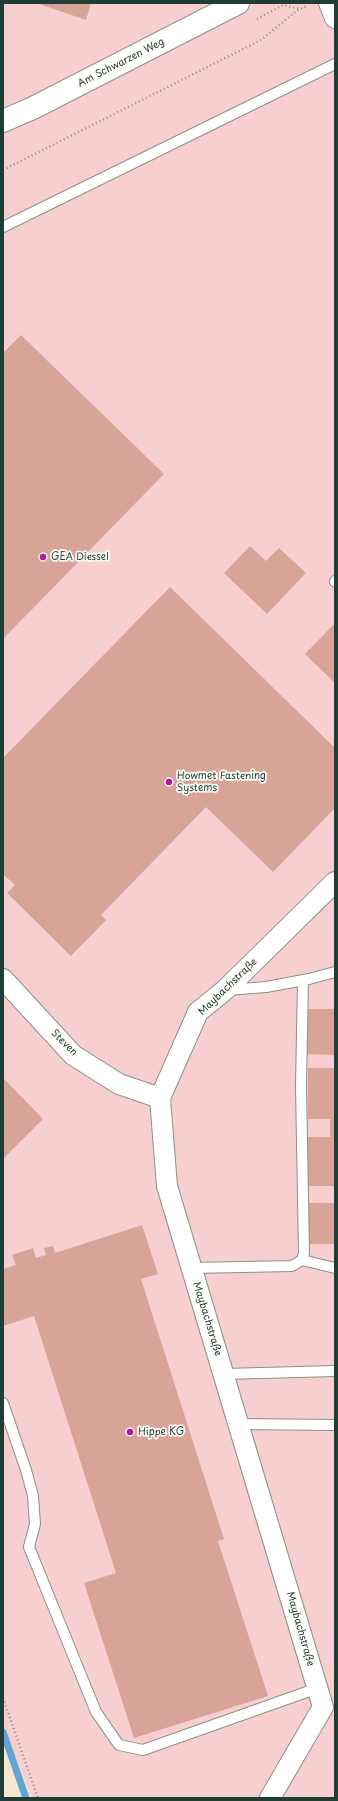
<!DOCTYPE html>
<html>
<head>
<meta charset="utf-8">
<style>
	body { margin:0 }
	#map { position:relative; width:338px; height:1801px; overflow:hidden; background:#f5e8d2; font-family:"Playpen Sans",sans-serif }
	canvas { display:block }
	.frame { position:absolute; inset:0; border:4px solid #1f3d34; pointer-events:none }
</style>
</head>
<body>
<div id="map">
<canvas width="338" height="1801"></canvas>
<div class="frame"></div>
</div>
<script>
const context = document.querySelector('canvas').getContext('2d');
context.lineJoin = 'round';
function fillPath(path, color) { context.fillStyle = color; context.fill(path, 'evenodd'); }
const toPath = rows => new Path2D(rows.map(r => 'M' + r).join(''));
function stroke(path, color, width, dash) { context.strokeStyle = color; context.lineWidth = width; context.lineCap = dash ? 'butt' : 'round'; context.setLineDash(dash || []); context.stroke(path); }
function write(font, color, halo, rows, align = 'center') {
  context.font = font + ' "Playpen Sans",sans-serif'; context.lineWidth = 3.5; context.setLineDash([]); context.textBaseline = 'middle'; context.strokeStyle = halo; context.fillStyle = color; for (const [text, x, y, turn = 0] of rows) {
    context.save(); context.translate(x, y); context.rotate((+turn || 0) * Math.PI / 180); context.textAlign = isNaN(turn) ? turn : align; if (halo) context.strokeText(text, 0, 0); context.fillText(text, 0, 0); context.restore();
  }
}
fillPath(toPath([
	[3,3,335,3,335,1798,32,1798,3,1726]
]), '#f7cfd1');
stroke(toPath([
	[3,1732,26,1798]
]), '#61a4d5', 7);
fillPath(toPath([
	[36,3,91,3,86,20],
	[21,335,164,474,3,639,3,353],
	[250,546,266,561,279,548,306,573,267,614,224,573],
	[170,587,335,748,335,808,273,872,206,807,101,915,106,920,71,956,7,893,15,885,3,874,3,758],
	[335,623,335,683,305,654],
	[307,1009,335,1009,335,1055,307,1054],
	[308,1068,335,1068,335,1186,308,1186,308,1137,330,1137,330,1119,308,1119],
	[3,1078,43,1119,3,1159],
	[309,1203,335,1203,335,1244,309,1244],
	[142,1225,158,1274,141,1279,224,1539,218,1541,268,1696,134,1738,84,1583,116,1573,34,1316,3,1326,3,1269,16,1265,12,1255,33,1248,36,1258,46,1255,44,1248,53,1246,55,1253]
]), '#d8a497');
const service = toPath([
	[3,227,335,64],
	[335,581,335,582],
	[227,990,266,987,309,979,335,972],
	[302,1260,335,1268],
	[191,1268,292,1266,302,1260,304,1253,301,1086,303,980],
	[224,1374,335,1371],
	[3,1403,26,1470,33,1496,35,1524,29,1547,96,1712,119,1745,143,1750,318,1688],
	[239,1424,335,1425]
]);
const minor = toPath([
	[329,3,335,18],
	[3,979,73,1055,119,1084,160,1098],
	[270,1798,323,1707,167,1186,160,1098,198,1012,225,990,335,882]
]);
const tertiary = toPath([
	[3,121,33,108,238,3]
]);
stroke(service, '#8a9283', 12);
stroke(minor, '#8a9283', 22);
stroke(tertiary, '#8a9283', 24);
stroke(toPath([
	[257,19,283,5,300,9,307,6],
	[3,170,261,40,299,9],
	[3,1698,38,1798]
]), '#8a9283', 2.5, [1, 3]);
stroke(service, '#fff', 10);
stroke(minor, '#fff', 20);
stroke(tertiary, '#fff', 22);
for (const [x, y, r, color] of [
	[43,557,4,"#b5179e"],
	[169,782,4,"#b5179e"],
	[130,1432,4,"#b5179e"]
]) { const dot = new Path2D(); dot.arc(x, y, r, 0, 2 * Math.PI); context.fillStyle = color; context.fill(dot); stroke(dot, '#fdfcf7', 1.5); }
write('10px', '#1f3d34', '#fdfcf7', [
	["Am Schwarzen Weg",121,63,-27],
	["Maybachstraße",228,987,-44],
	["Steven",64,1043,45],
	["Maybachstraße",207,1319,73],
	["Maybachstraße",300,1629,74]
]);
write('10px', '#1f3d34', '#fdfcf7', [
	["GEA Diessel",51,557],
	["Howmet Fastening",177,776],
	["Systems",177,788],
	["Hippe KG",138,1432]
], 'left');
</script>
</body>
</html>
